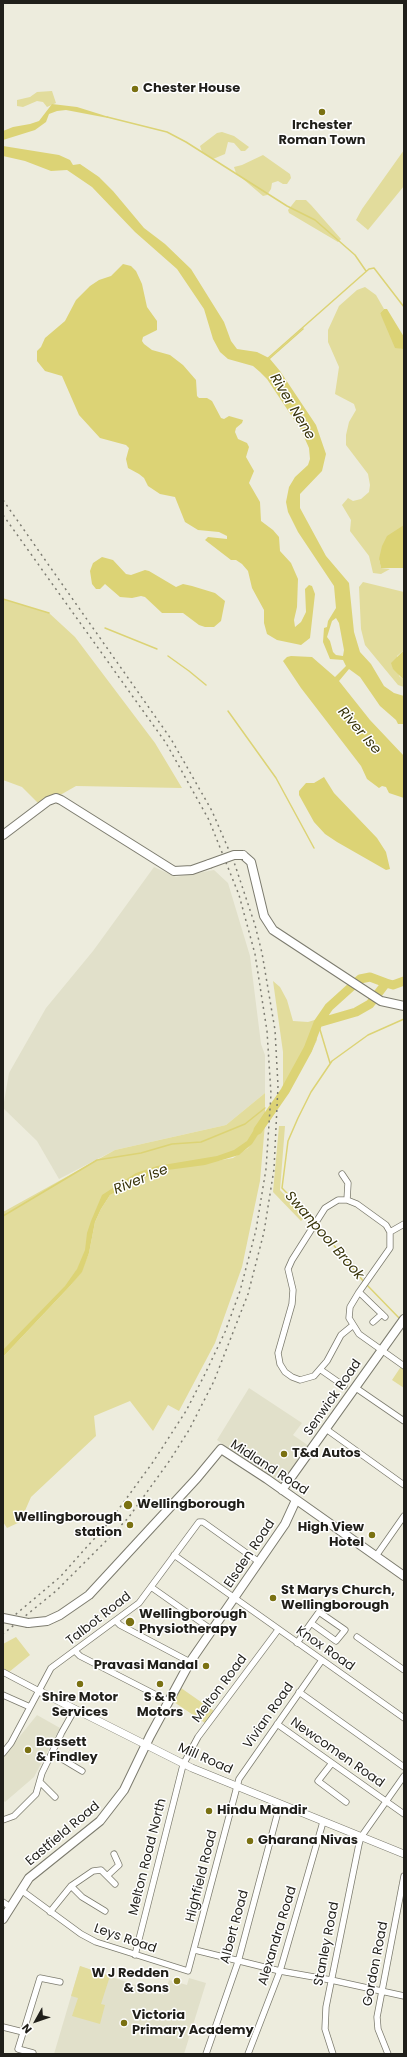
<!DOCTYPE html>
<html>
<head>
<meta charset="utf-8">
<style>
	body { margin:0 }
	#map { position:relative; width:407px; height:2057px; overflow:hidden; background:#edecdd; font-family:Poppins,sans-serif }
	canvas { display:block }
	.frame { position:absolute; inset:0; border:4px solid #201f1a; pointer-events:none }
	.north { position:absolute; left:16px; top:2001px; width:40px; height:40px; -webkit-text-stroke:3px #fff; paint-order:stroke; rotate:230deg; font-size:11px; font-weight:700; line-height:16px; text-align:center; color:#201f1a }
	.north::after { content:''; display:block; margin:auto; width:14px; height:18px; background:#201f1a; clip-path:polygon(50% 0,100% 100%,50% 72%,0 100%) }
</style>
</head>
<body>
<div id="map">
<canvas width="407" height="2057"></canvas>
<div class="frame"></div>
<div class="north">N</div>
</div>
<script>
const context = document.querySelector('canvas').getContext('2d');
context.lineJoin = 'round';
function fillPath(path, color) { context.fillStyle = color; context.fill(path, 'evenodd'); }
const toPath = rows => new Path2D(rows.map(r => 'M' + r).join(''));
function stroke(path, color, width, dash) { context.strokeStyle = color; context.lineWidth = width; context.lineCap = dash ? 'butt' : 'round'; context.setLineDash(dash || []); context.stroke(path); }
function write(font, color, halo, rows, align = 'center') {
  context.font = font + ' Poppins,sans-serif'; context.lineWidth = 3; context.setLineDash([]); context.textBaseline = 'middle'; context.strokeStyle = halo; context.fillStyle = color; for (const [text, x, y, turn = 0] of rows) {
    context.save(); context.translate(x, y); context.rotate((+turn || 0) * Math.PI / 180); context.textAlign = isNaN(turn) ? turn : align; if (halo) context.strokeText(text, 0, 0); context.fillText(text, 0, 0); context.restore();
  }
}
fillPath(toPath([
	[154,867,176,877,214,870,228,883,250,956,261,1044,265,1055,265,1093,226,1125,115,1150,59,1179,37,1141,3,1108,9,1073,46,1008,93,951],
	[249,1388,302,1423,293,1435,309,1446,285,1481,280,1483,217,1440],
	[37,1715,60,1728,34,1777,5,1802,3,1800,3,1757],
	[80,1966,164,1995,169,1980,187,1985,189,1978,206,1983,184,2054,54,2054]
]), '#e1e0ca');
fillPath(toPath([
	[52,91,56,103,47,107,43,102,37,101,23,107,17,106,17,100,30,97,37,92],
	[222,132,234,136,249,147,245,151,241,151,234,143,228,142,225,154,213,159,202,152,200,146,217,133],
	[404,150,404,186,368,230,356,220,362,209],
	[263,155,290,174,291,178,287,184,283,184,278,181,272,183,271,189,267,195,263,196,236,173,234,167,242,165],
	[296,200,306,200,311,205,341,239,338,242,289,213,288,210],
	[365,287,376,295,384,309,380,313,399,348,403,349,404,359,404,525,379,559,381,568,390,569,381,574,373,573,369,556,350,531,351,520,342,505,348,498,353,501,361,499,369,492,370,485,368,474,346,445,346,435,349,422,356,410,354,404,335,394,339,367,328,342,328,330,339,306,357,290],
	[363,582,404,592,404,650,397,656,399,676,404,680,404,687,398,685,365,645,361,629,359,587],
	[3,599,49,613,75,637,155,743,182,788,76,786,41,806,22,787,3,780],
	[273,981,280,987,287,1000,293,1021,308,1022,321,1018,322,1022,316,1034,317,1040,310,1054,301,1062,303,1066,283,1101,283,1052],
	[265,1093,265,1112,262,1124,249,1143,230,1156,161,1169,131,1182,160,1171,233,1158,248,1148,265,1124,260,1181,242,1267,215,1343,179,1411,168,1405,153,1431,130,1401,94,1416,96,1436,31,1497,20,1522,7,1528,3,1522,3,1357,70,1286,81,1272,89,1253,95,1222,101,1209,110,1195,127,1184,107,1194,97,1210,88,1248,69,1286,3,1353,3,1212,115,1150,226,1125],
	[279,1126,285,1126,280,1190,305,1217,301,1221,273,1192],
	[404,1362,404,1388,392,1380],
	[16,1637,30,1655,9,1672,3,1668,3,1644],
	[181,1688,214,1711,205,1723,174,1702],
	[80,1966,110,1976,101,2004,105,2005,100,2024,72,2016,78,1998,71,1996]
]), '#e2dc9c');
fillPath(toPath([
	[52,104,77,107,109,117,108,118,66,110,57,111,49,114,46,122,35,130,3,140,3,131,13,127,30,124,39,121],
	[3,146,59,155,70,160,73,165,80,164,99,177,113,191,144,228,165,244,191,269,224,322,231,341,237,349,257,352,269,358,303,328,304,329,270,359,280,371,316,425,326,454,322,471,300,494,300,508,326,556,349,583,354,632,360,652,371,664,384,686,394,693,404,696,404,724,398,724,396,720,380,706,360,677,349,669,339,681,370,720,404,756,404,798,389,793,386,787,382,786,379,788,367,779,361,766,301,688,283,661,287,657,291,656,312,657,335,677,346,666,343,660,330,659,323,642,324,628,327,627,328,621,336,608,334,586,298,532,288,512,286,502,289,487,295,477,308,465,310,459,309,448,301,430,267,379,260,372,253,366,228,359,220,352,213,339,204,309,177,269,135,232,92,187,67,170,51,171,25,161,3,156],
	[336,618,339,623,344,650,343,656,336,655,333,652,330,641,327,637,332,621],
	[123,264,131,266,136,271,142,284,147,307,157,321,157,330,143,337,142,341,144,344,152,350,170,355,183,365,196,380,197,396,199,398,207,398,212,401,221,418,224,419,229,416,243,420,242,423,236,428,235,432,238,439,247,443,249,447,246,457,254,471,249,483,260,502,261,521,273,530,279,537,280,551,291,563,298,579,297,607,294,620,295,627,301,622,306,612,305,589,309,585,312,586,315,594,310,638,301,645,277,640,267,634,264,623,264,610,252,588,248,571,242,564,236,560,231,560,205,540,208,537,227,539,227,536,219,532,198,530,185,522,175,497,160,494,148,486,144,478,139,474,128,468,126,459,129,448,126,445,100,438,79,415,62,376,45,371,37,361,37,351,41,347,45,338,65,321,76,300,90,286,99,280,111,276],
	[384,309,387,309,404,337,404,359,403,349,395,348,380,313],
	[404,525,404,568,381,568,379,559,382,546,387,536],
	[102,557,113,560,126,574,131,575,145,570,149,571,176,587,183,584,192,586,215,593,225,601,221,621,214,627,205,627,199,625,183,613,162,613,145,597,141,596,132,598,120,597,105,584,100,589,96,589,92,584,90,571,93,563],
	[404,650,404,680,393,669,391,663],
	[324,777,334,793,377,838,386,852,390,869,386,870,337,842,325,834,314,822,299,795,299,791,306,783,314,783],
	[265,1112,265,1124,252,1144,239,1155,205,1165,160,1171,128,1185,110,1195,101,1209,95,1222,89,1253,82,1272,70,1286,3,1357,3,1350,65,1286,77,1269,85,1250,87,1233,91,1221,102,1195,136,1173,157,1166,217,1156,234,1150,247,1141]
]), '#dcd375');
stroke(toPath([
	[107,117,167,132,186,142,287,206,315,220,355,255,366,271],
	[267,359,369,269,374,268,404,307],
	[3,599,49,613],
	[105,628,157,649],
	[168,656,189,671,206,685],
	[228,711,276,778,314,848],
	[318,1023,330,1063],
	[3,1216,97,1160,141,1153,172,1144,201,1142,245,1124,265,1108],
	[315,1222,282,1188,288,1141,298,1118,311,1092,332,1061,368,1035,404,1019],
	[317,1225,364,1282],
	[367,1285,400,1319]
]), '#dcd375', 1.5);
stroke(toPath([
	[318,1023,329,1007,360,979,370,977,386,983],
	[258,1130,285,1091,308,1049,318,1023,356,1012,370,1004,386,983,393,985,404,981]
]), '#dcd375', 9);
const minor = toPath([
	[342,1174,348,1183,347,1200],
	[390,1232,404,1224],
	[359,1292,385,1317],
	[373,1322,382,1314],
	[352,1326,341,1335,327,1361,314,1376,300,1380,292,1377,285,1372,280,1364,278,1353,292,1304,293,1290,288,1269,292,1260,325,1208,338,1200,347,1200,357,1204,386,1225,390,1232,390,1248,359,1292,350,1307,349,1318,359,1334,404,1366],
	[321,1370,344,1386],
	[356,1388,404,1421],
	[326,1429,404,1485],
	[174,1555,404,1718],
	[376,1556,404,1516],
	[151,1587,212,1630],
	[116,1621,120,1625,190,1662],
	[357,1637,404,1670],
	[297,1643,311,1623,319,1612,345,1630,336,1641,311,1623],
	[75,1651,80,1656,168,1701],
	[3,1672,39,1691],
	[299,1692,404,1767],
	[3,1695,30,1707],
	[277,1724,404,1814],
	[62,1732,75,1709],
	[3,1753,11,1743,51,1668,139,1603,199,1522,203,1522,259,1562],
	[52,1753,82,1771],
	[332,1763,318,1781,346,1802],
	[40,1782,55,1797],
	[3,1820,14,1816,36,1794,42,1773,61,1734],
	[107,1876,119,1865,114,1854],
	[71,1886,82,1897,105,1911],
	[21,1890,81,1934,96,1942,188,1971,239,1779,322,1660],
	[3,1902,10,1907],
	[50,1912,71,1886,93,1871,101,1870,115,1884],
	[195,1950,280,1971,331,1980,404,1996],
	[135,1955,183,1765,198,1737,278,1630],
	[3,2027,23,2032],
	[33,2053,18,2049,40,1978,60,1982],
	[206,2054,238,1962,280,1804],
	[248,2054,280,1971,323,1822],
	[333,2054,325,2029,326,2007,359,1844,361,1837,404,1776],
	[388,2054,378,2029,377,2017,404,1876]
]);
const tertiary = toPath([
	[39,1691,192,1768,404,1854]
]);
const secondary = toPath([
	[3,835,48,801,56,798,61,800,174,871,192,870,209,864],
	[243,855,251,862,264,916,273,930,381,1001,404,1006],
	[282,1490,404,1319],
	[28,1623,47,1621,60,1615,89,1595,197,1478,221,1449,267,1479,404,1576],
	[3,1919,29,1878,100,1821,124,1790,150,1736,190,1662,285,1524,296,1500]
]);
stroke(minor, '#7c7b6e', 7);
stroke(tertiary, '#7c7b6e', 8);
stroke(secondary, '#7c7b6e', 10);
stroke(minor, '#fff', 5.5);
stroke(tertiary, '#fff', 7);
stroke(secondary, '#fff', 8);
stroke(toPath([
	[3,500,171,739,212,811,234,862,255,925,262,953,275,1030,278,1086,274,1169,264,1232,248,1294,214,1381,189,1430,170,1460,129,1517,111,1536,56,1591,3,1634],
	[3,515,166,743,209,820,239,895,255,954,267,1031,271,1094,266,1169,256,1230,240,1291,225,1332,204,1376,186,1411,153,1462,110,1521,60,1577,3,1625]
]), '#7d7c72', 1.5, [2, 4]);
const secondaryBridge = toPath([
	[209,864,234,855,243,855],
	[3,1618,28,1623]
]);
stroke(secondaryBridge, '#7c7b6e', 10, []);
stroke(secondaryBridge, '#fff', 8);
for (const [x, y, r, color] of [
	[135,89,4,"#7a7112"],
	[322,112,4,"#7a7112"],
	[284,1454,4,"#7a7112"],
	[128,1505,5,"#7a7112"],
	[130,1525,4,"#7a7112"],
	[372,1535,4,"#7a7112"],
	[273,1598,4,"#7a7112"],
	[130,1622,5,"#7a7112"],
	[206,1666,4,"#7a7112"],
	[80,1684,4,"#7a7112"],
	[160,1684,4,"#7a7112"],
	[28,1750,4,"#7a7112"],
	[209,1811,4,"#7a7112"],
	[250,1841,4,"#7a7112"],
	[177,1981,4,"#7a7112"],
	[124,2023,4,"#7a7112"]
]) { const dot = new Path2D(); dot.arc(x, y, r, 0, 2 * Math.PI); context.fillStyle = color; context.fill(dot); stroke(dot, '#fff', 1.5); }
write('bold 13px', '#201f1a', '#fff', [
	["Chester House",143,89],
	["Irchester",322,126,"center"],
	["Roman Town",322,141,"center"],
	["T&d Autos",292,1454],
	["Wellingborough",137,1505],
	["Wellingborough",122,1518,"right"],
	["station",122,1533,"right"],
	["High View",364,1528,"right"],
	["Hotel",364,1543,"right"],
	["St Marys Church,",281,1591],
	["Wellingborough",281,1606],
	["Wellingborough",139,1615],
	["Physiotherapy",139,1630],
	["Pravasi Mandal",198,1666,"right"],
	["Shire Motor",80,1698,"center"],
	["Services",80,1713,"center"],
	["S & R",160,1698,"center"],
	["Motors",160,1713,"center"],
	["Bassett",36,1743],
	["& Findley",36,1758],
	["Hindu Mandir",217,1811],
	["Gharana Nivas",258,1841],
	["W J Redden",169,1974,"right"],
	["& Sons",169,1989,"right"],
	["Victoria",132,2016],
	["Primary Academy",132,2031]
], 'left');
write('13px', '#201f1a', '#fff', [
	["Senwick Road",333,1398,-55],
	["Midland Road",269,1468,33],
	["Elsden Road",250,1554,-56],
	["Talbot Road",99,1619,-38],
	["Knox Road",325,1649,35],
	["Melton Road",220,1689,-53],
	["Vivian Road",269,1716,-55],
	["Newcomen Road",337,1753,35],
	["Mill Road",205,1759,24],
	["Eastfield Road",63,1834,-40],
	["Melton Road North",148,1857,-76],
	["Highfield Road",202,1876,-76],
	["Albert Road",235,1927,-75],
	["Alexandra Road",278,1936,-73],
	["Leys Road",125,1939,19],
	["Stanley Road",327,1944,-79],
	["Gordon Road",376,1964,-79]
]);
write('italic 14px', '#38340a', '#fff', [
	["River Nene",292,407,59],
	["River Ise",359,731,49],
	["River Ise",141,1180,-22],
	["Swanpool Brook",324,1236,49]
]);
</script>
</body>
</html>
